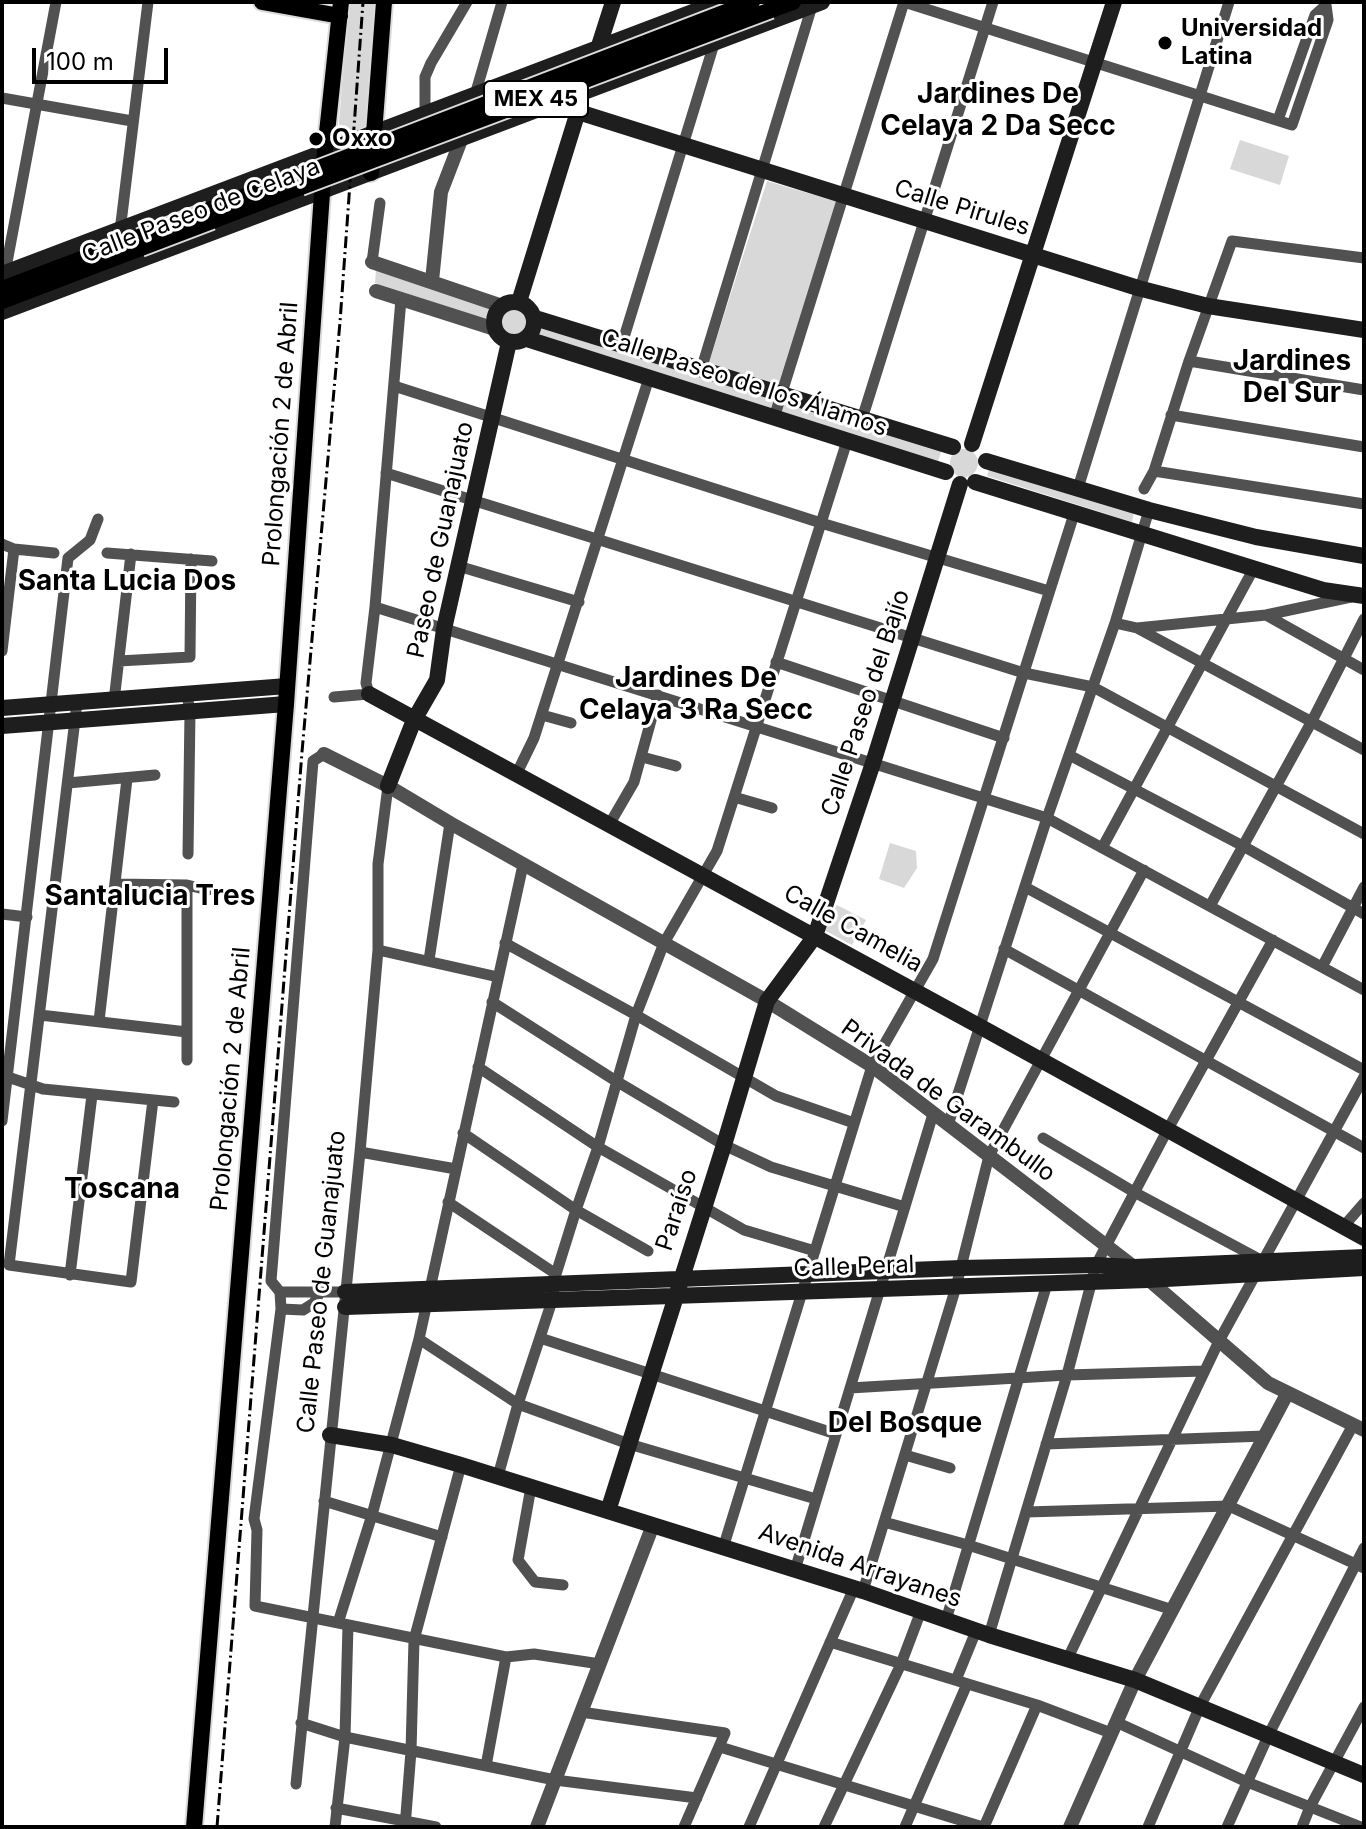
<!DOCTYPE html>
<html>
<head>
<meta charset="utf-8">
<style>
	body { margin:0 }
	#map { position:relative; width:1366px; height:1829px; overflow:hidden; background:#fff; font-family:Inter,sans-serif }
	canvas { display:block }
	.frame { position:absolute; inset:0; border:4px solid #000; pointer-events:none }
	.scale { position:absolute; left:32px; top:48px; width:136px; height:36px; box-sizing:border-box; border:4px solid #000; border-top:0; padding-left:10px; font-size:24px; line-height:28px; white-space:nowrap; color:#000; -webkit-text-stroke:6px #fff; paint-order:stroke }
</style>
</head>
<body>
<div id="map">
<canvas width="1366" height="1829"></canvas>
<div class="frame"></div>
<div class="scale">100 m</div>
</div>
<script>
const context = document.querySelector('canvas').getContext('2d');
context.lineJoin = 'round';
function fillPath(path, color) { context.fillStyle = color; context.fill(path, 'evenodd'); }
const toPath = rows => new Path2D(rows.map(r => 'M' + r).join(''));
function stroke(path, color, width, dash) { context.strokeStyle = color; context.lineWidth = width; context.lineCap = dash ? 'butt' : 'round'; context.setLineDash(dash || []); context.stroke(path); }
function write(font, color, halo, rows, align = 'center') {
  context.font = font + ' Inter,sans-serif'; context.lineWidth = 6; context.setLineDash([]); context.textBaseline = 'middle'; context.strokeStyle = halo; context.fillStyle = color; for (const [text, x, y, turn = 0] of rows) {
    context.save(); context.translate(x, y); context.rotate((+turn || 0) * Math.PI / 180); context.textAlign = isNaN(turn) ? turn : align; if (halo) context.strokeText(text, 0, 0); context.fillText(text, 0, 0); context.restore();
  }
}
fillPath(toPath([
	[349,2,380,2,370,125,341,137,339,121],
	[1240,140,1289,156,1280,185,1230,169],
	[767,181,838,202,779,388,708,365],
	[376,269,490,308,487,320,375,283],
	'499 323a15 15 0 1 1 30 0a15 15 0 1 1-30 0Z',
	[538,323,942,448,938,462,533,336,538,330],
	'950 463a14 14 0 1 1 28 0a14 14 0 1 1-28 0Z',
	[990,466,1134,512,1132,522,987,476],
	[890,843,916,851,917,868,904,888,879,879],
	[837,905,866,920,852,945,824,930]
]), '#d8d8d8');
const primary = toPath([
	[262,2,340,16],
	[771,10,793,2],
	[371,173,384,2],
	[209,210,301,175],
	[212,221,301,187],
	[2,289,139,237],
	[2,301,141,248],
	[194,1827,286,704,325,151,341,2]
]);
stroke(primary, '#dbdbdb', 20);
stroke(toPath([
	[904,2,1292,125,1328,20,1326,5],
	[475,95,502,2],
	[2,98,132,121],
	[425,114,425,77,431,63,467,2],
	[1278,120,1315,15,1326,5],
	[120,231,148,2],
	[372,262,380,203],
	[5,273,56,2],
	[622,344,714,44],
	[1189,361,1364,390],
	[701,370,812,6],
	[394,386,821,523,1049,591],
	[1171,415,1364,447],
	[774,418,904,2],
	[862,419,993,2],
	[1154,471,1364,504],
	[386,473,1024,673,1093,687,1364,834],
	[1078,488,1229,2],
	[1144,489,1154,471,1189,361,1232,241,1364,258],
	[2,544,14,549,54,553],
	[107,553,212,561],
	[458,566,579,602],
	[375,607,1047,818,1364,990],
	[1266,615,1364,670],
	[1115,623,1137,628,1266,615,1351,597],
	[1137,628,1364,750],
	[2,651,14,549],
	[119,661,190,657,191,559],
	[776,662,1004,738],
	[187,695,190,712,188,854],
	[334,697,369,694,366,683,375,607,401,299],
	[114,701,131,554],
	[77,703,9,1265,131,1282,153,1100],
	[542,715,571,723],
	[324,754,313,761,271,1281,280,1292,281,1309,254,1519,257,1530,255,1606,506,1657,534,1654,600,1664],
	[1069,755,1243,846,1364,914],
	[642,757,676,766],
	[516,775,534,738,649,378],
	[68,783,155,775],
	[734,797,772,808],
	[609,825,634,782,658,695],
	[1102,848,1254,568],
	[115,884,187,885,208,890],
	[187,885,187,1060],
	[1025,887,1364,1070],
	[1210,906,1312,721,1364,619],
	[2,914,27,917],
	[505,943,636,1015,776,1096,854,1123],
	[1004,949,1364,1148],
	[378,950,498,977],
	[429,960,450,823],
	[1322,967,1364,887],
	[492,1002,616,1081,724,1145,771,1167,905,1207],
	[40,1015,187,1032],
	[99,1021,127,779],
	[478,1067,598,1147,744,1230,815,1251],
	[2,1075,43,1089,174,1102],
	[2,1121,68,558,90,540,98,519],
	[948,1125,1047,818,1115,623,1149,510],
	[463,1133,576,1210,648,1251],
	[1043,1138,1134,1192,1261,1260],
	[360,1152,456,1169],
	[448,1202,556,1274],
	[1343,1227,1364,1203],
	[70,1275,92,1095],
	[280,1292,345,1292],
	[281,1309,303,1310,314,1303,320,1292],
	[540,1338,836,1434],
	[419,1339,518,1404,629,1444,816,1499],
	[850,1388,1067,1375,1204,1371],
	[1046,1444,1265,1436],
	[905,1455,950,1468],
	[498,1476,518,1404,552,1301,556,1274,576,1210,598,1147,636,1015,664,943,717,851,847,441],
	[531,1487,518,1560,535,1582,563,1585],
	[324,1501,442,1537],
	[1026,1512,1229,1506,1364,1568],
	[884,1522,968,1545,1173,1610],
	[724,1545,872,1066,933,959,1075,511],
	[795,1570,933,1114],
	[863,1591,956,1287,989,1156,1144,870],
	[946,1620,1047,1284],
	[338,1623,372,1515,419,1339,523,865],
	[989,1635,1067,1375,1096,1265,1168,1129,1273,940],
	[830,1642,1037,1705,1111,1733],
	[1067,1660,1219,1341,1364,1077],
	[956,1680,976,1631],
	[581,1712,725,1733,684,1827],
	[1116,1722,1247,1782,1361,1827],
	[301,1723,345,1737,555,1780,697,1798],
	[720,1747,983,1827],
	[486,1766,506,1657],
	[296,1784,360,1152,378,950,378,864,388,786],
	[336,1808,436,1827],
	[335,1827,345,1737,348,1625],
	[405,1827,411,1751,414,1640,461,1465],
	[749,1827,854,1588],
	[824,1827,901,1664,921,1611],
	[905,1827,967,1684],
	[984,1827,1037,1705],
	[1148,1827,1200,1706,1353,1425],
	[1227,1827,1269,1734,1364,1548],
	[1302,1827,1310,1807,1364,1707]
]), '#515151', 11);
stroke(toPath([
	[372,262,502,306],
	[432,281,441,192,461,140],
	[376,291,495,329],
	[324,754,388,786,450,823,767,1001,872,1066,1134,1267,1268,1383,1364,1430],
	[537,1827,653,1525],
	[1070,1827,1135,1680,1287,1394]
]), '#515151', 14);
stroke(toPath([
	[597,52,613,2],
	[553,104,1138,288,1208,306,1364,330],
	[2,274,719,2],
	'494 322a20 20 0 1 1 40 0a20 20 0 1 1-40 0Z',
	[519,302,580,105],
	[2,312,822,2],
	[535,318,953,447],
	[527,339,946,472],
	[972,444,1114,2],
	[986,461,1149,510,1256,537,1364,556],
	[975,482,1323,590,1364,596],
	[369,694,979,1026,1364,1238],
	[2,708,287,686],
	[2,726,286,704],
	[388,786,414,720,437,680,444,629,509,342],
	[345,1292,961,1268,1096,1265,1134,1267,1364,1257],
	[345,1307,1148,1280,1364,1268],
	[330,1435,392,1445,461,1465,863,1591,989,1635,1135,1680,1364,1775],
	[608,1511,724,1145,767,1001,815,936,873,763,960,484]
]), '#1e1e1e', 16);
stroke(primary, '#000', 16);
stroke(toPath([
	[217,1827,302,752,340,322,363,2]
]), '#000', 3, [12, 4, 2, 4]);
const primaryBridge = toPath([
	[301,175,752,2],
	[301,187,771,10],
	[139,237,209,210],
	[141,248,212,221]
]);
stroke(primaryBridge, '#dbdbdb', 20, []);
stroke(primaryBridge, '#000', 16);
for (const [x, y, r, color] of [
	[1165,43,8,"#000"],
	[316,139,8,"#000"]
]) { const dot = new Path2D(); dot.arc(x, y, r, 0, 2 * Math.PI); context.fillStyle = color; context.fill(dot); stroke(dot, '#fff', 3); }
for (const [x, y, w] of [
	[536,99,104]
]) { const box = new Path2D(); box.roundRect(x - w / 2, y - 18, w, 36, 6); context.fillStyle = '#fff'; context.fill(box); stroke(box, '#000', 2); }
write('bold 22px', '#000', null, [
	["MEX 45",536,99]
]);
write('bold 24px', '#000', '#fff', [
	["Universidad",1181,29],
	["Latina",1181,57],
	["Oxxo",332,139]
], 'left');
write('24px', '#000', '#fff', [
	["Calle Pirules",962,208,17],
	["Calle Paseo de Celaya",201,211,-21],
	["Calle Paseo de los Álamos",744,383,18],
	["Prolongación 2 de Abril",281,434,-86],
	["Paseo de Guanajuato",441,540,-78],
	["Calle Paseo del Bajío",866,703,-72],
	["Calle Camelia",853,929,29],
	["Prolongación 2 de Abril",231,1079,-85],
	["Privada de Garambullo",948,1101,36],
	["Paraíso",677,1210,-72],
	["Calle Peral",854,1267,-2],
	["Calle Paseo de Guanajuato",322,1282,-84],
	["Avenida Arrayanes",860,1566,19]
]);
write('bold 28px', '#000', '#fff', [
	["Jardines De",998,95],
	["Celaya 2 Da Secc",998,127],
	["Jardines",1292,362],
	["Del Sur",1292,394],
	["Santa Lucia Dos",127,582],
	["Jardines De",696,679],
	["Celaya 3 Ra Secc",696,711],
	["Santalucia Tres",150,897],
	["Toscana",122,1190],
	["Del Bosque",905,1424]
]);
</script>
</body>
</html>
